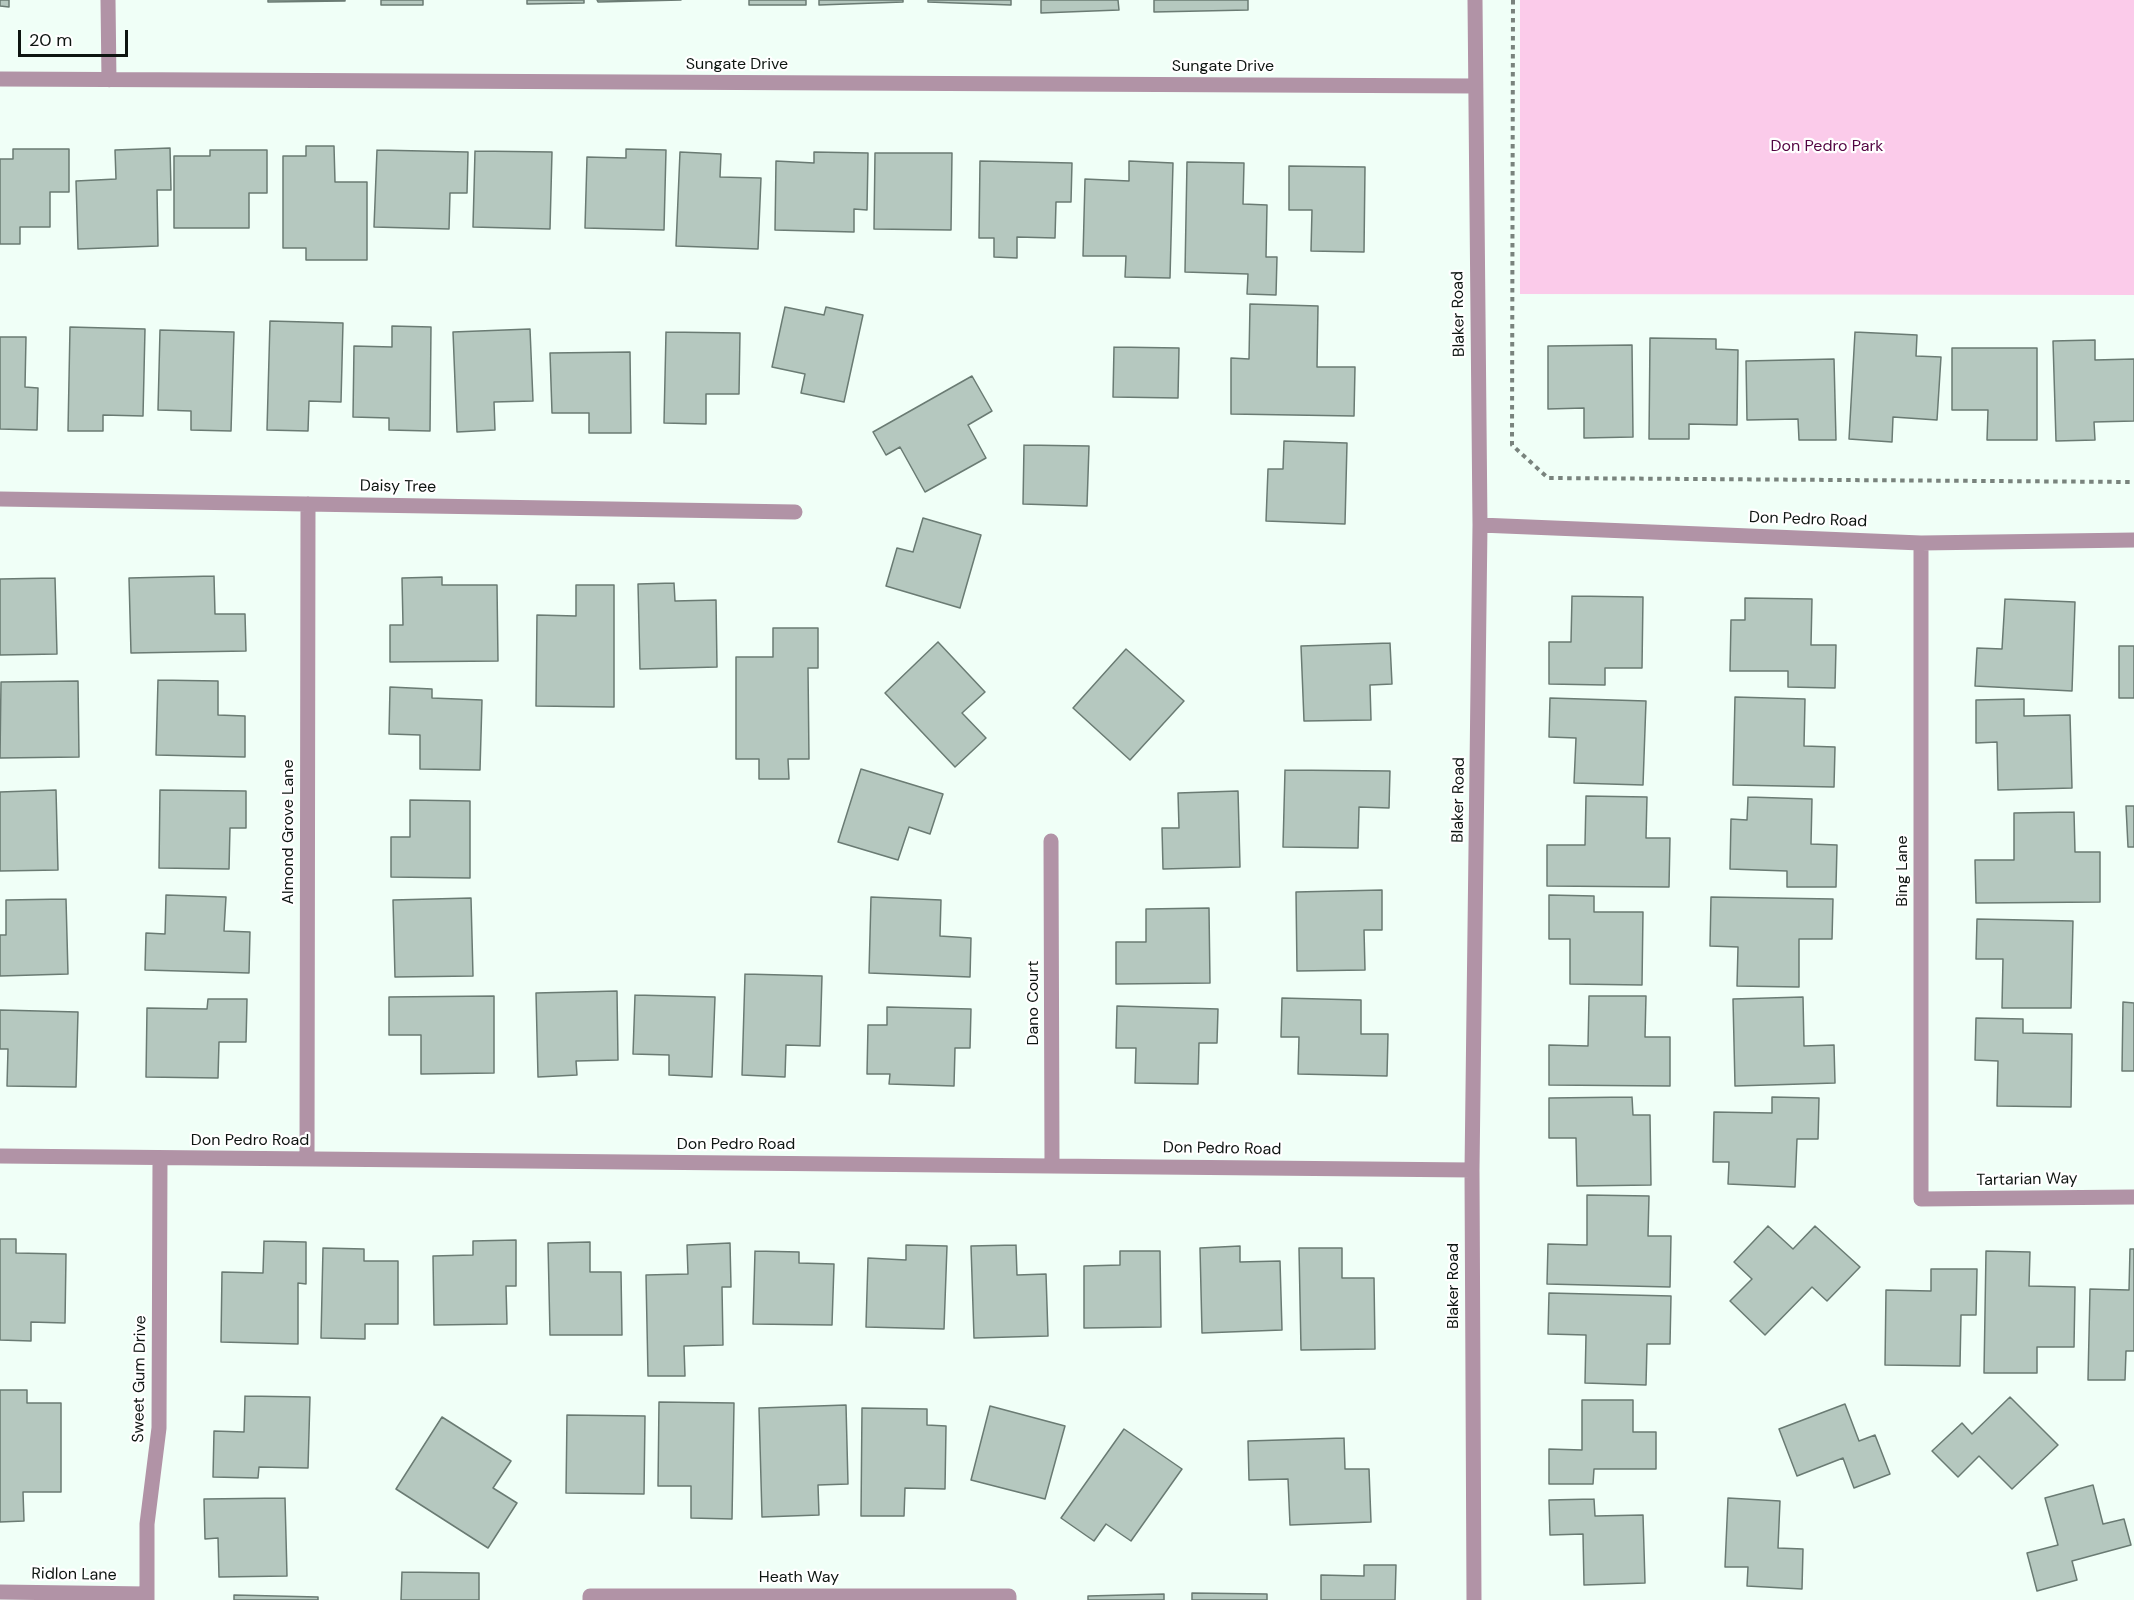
<!DOCTYPE html>
<html>
<head>
<meta charset="utf-8">
<style>
	body { margin:0 }
	#map { position:relative; width:2134px; height:1600px; overflow:hidden; background:#f0fff7; font-family:"DM Sans",sans-serif }
	canvas { display:block }
	.scale { position:absolute; left:18px; top:30px; width:110px; height:27px; box-sizing:border-box; border:3px solid #0e1511; border-top:0; padding-left:8px; font-size:18px; line-height:21px; white-space:nowrap; color:#0e1511; -webkit-text-stroke:4px #fff; paint-order:stroke }
</style>
</head>
<body>
<div id="map">
<canvas width="2134" height="1600"></canvas>
<div class="scale">20 m</div>
</div>
<script>
const context = document.querySelector('canvas').getContext('2d');
context.lineJoin = 'round';
function fillPath(path, color) { context.fillStyle = color; context.fill(path, 'evenodd'); }
const toPath = rows => new Path2D(rows.map(r => 'M' + r).join(''));
function stroke(path, color, width, dash) { context.strokeStyle = color; context.lineWidth = width; context.lineCap = dash ? 'butt' : 'round'; context.setLineDash(dash || []); context.stroke(path); }
function write(font, color, halo, rows, align = 'center') {
  context.font = font + ' "DM Sans",sans-serif'; context.lineWidth = 4.5; context.setLineDash([]); context.textBaseline = 'middle'; context.strokeStyle = halo; context.fillStyle = color; for (const [text, x, y, turn = 0] of rows) {
    context.save(); context.translate(x, y); context.rotate((+turn || 0) * Math.PI / 180); context.textAlign = isNaN(turn) ? turn : align; if (halo) context.strokeText(text, 0, 0); context.fillText(text, 0, 0); context.restore();
  }
}
fillPath(toPath([
	[1520,0,2134,0,2134,295,1520,294]
]), '#fbcbea');
const building = toPath([
	[0,0,9,0,9,7,0,6,0,0],
	[268,0,345,0,345,1,268,2,268,0],
	[381,0,423,0,423,5,381,5,381,0],
	[527,0,584,0,584,3,527,4,527,0],
	[597,0,681,0,598,2,597,0],
	[749,0,806,0,806,5,749,5,749,0],
	[819,0,903,0,903,2,819,5,819,0],
	[928,0,1011,0,1011,5,928,2,928,0],
	[1041,0,1118,0,1119,10,1041,13,1041,0],
	[1154,0,1248,0,1248,10,1154,12,1154,0],
	[306,146,334,146,335,182,367,182,367,260,306,260,306,248,283,248,283,156,306,156,306,146],
	[170,148,171,190,157,190,158,246,78,249,76,181,116,179,115,150,170,148],
	[13,149,69,149,69,192,50,192,50,227,20,227,20,244,0,244,0,159,13,159,13,149],
	[626,149,666,150,664,230,585,228,587,157,626,158,626,149],
	[210,150,267,150,267,193,249,193,249,228,174,228,174,156,210,156,210,150],
	[377,150,468,152,467,193,450,193,449,229,374,227,377,150],
	[475,151,552,152,550,229,473,227,475,151],
	[680,152,721,154,720,177,761,178,758,249,676,246,680,152],
	[814,152,868,153,867,210,854,209,854,232,775,230,776,161,814,163,814,152],
	[875,153,952,153,951,230,874,229,875,153],
	[980,161,1072,163,1071,202,1056,202,1055,238,1017,237,1017,258,994,257,994,238,979,238,980,161],
	[1129,161,1173,163,1170,278,1125,277,1126,256,1083,256,1085,179,1129,181,1129,161],
	[1187,162,1244,163,1243,204,1267,205,1266,257,1277,257,1276,295,1247,294,1248,274,1185,272,1187,162],
	[1289,166,1365,167,1364,252,1311,251,1312,210,1289,210,1289,166],
	[1250,304,1318,306,1317,367,1355,367,1354,416,1231,414,1231,358,1249,359,1250,304],
	[785,307,824,315,826,307,863,315,844,402,801,393,805,374,772,367,785,307],
	[270,321,343,323,341,402,309,401,308,431,267,430,270,321],
	[392,326,431,327,430,431,389,430,389,418,353,417,354,346,392,347,392,326],
	[70,327,145,329,143,416,103,415,103,431,68,431,70,327],
	[530,329,533,401,494,402,495,430,457,432,453,332,530,329],
	[160,330,234,332,231,431,191,430,191,411,158,410,160,330],
	[666,332,740,333,739,394,706,394,706,424,664,423,666,332],
	[1855,332,1917,335,1916,356,1941,357,1937,420,1893,417,1892,442,1849,439,1855,332],
	[0,337,26,337,25,387,38,388,37,430,0,429,0,337],
	[1650,338,1716,339,1716,349,1738,350,1737,425,1689,424,1689,439,1649,439,1650,338],
	[2095,340,2095,360,2134,359,2134,421,2094,422,2095,440,2056,441,2053,341,2095,340],
	[1632,345,1633,437,1584,438,1584,408,1548,409,1548,346,1632,345],
	[1114,347,1179,348,1178,398,1113,397,1114,347],
	[1952,348,2037,348,2037,440,1987,440,1988,410,1952,410,1952,348],
	[630,352,631,433,589,433,589,413,552,413,550,353,630,352],
	[1834,359,1836,440,1799,440,1798,419,1747,420,1746,361,1834,359],
	[972,376,992,411,968,425,986,458,925,492,900,447,886,455,873,432,972,376],
	[1284,441,1347,443,1345,524,1266,521,1268,469,1283,469,1284,441],
	[1024,445,1089,446,1087,506,1023,504,1024,445],
	[923,518,981,535,960,608,886,586,897,548,913,552,923,518],
	[214,576,215,614,245,614,246,651,131,653,129,578,214,576],
	[442,577,442,585,497,585,498,661,390,662,390,625,403,625,402,578,442,577],
	[55,578,57,654,0,655,0,579,55,578],
	[674,583,675,601,716,600,717,667,640,669,638,584,674,583],
	[576,585,614,585,614,707,536,706,537,615,576,616,576,585],
	[1572,596,1643,597,1642,668,1605,668,1605,685,1549,684,1549,642,1571,642,1572,596],
	[1745,598,1812,599,1811,645,1836,645,1835,688,1788,687,1788,671,1730,671,1731,620,1745,620,1745,598],
	[2005,599,2075,602,2072,691,1975,686,1977,648,2002,649,2005,599],
	[773,628,818,628,818,668,808,668,809,759,788,759,789,779,759,779,759,759,736,759,736,657,773,657,773,628],
	[938,642,985,692,962,713,986,738,955,767,885,693,938,642],
	[1390,643,1392,684,1370,685,1371,720,1304,721,1301,646,1390,643],
	[2119,646,2134,646,2134,698,2119,698,2119,646],
	[1126,649,1184,701,1130,760,1073,708,1126,649],
	[158,680,218,681,218,715,245,716,245,757,156,755,158,680],
	[78,681,79,757,0,758,1,682,78,681],
	[390,687,432,689,432,698,482,700,480,770,420,769,420,735,389,734,390,687],
	[1735,697,1805,699,1804,746,1835,747,1834,787,1733,785,1735,697],
	[1550,698,1646,701,1643,785,1574,783,1576,738,1549,737,1550,698],
	[2024,699,2024,716,2070,715,2072,788,1998,790,1997,742,1976,743,1976,700,2024,699],
	[861,769,943,794,930,834,909,827,898,860,838,842,861,769],
	[1285,770,1390,771,1389,808,1359,807,1358,848,1283,847,1285,770],
	[56,790,58,870,0,871,0,792,56,790],
	[160,790,246,791,246,828,230,828,229,869,159,868,160,790],
	[1238,791,1240,867,1163,869,1162,828,1179,828,1178,793,1238,791],
	[1586,796,1647,797,1646,838,1670,838,1669,887,1547,886,1547,845,1585,845,1586,796],
	[1748,797,1812,799,1811,844,1837,845,1836,887,1787,887,1787,871,1730,869,1731,819,1747,820,1748,797],
	[410,800,470,801,470,878,391,877,391,837,410,837,410,800],
	[2126,806,2134,806,2134,847,2128,847,2126,806],
	[2074,812,2075,852,2100,852,2100,902,1976,903,1975,860,2014,860,2014,813,2074,812],
	[1382,890,1382,930,1364,930,1365,970,1297,971,1296,892,1382,890],
	[166,895,226,897,224,931,250,932,249,973,145,970,146,933,165,934,166,895],
	[1549,895,1594,896,1594,912,1643,912,1642,985,1570,984,1570,939,1549,939,1549,895],
	[871,897,941,900,940,936,971,938,970,977,869,973,871,897],
	[1711,897,1833,899,1832,939,1799,939,1799,987,1737,986,1738,947,1710,946,1711,897],
	[471,898,473,976,395,977,393,900,471,898],
	[66,899,68,974,0,976,0,935,6,935,6,900,66,899],
	[1209,908,1210,983,1116,984,1116,942,1146,942,1146,909,1209,908],
	[1977,919,2073,921,2071,1008,2002,1008,2003,959,1976,959,1977,919],
	[745,974,822,976,820,1046,786,1045,785,1077,742,1075,745,974],
	[617,991,618,1060,576,1061,577,1075,538,1077,536,993,617,991],
	[635,995,715,997,712,1077,669,1075,669,1055,633,1054,635,995],
	[494,996,494,1073,421,1074,421,1035,389,1035,389,997,494,996],
	[1589,996,1646,996,1645,1037,1670,1037,1670,1086,1549,1085,1549,1045,1588,1046,1589,996],
	[1803,997,1804,1046,1834,1045,1835,1083,1735,1086,1733,999,1803,997],
	[1282,998,1361,1000,1361,1034,1388,1034,1387,1076,1298,1074,1299,1037,1281,1037,1282,998],
	[208,999,247,999,246,1042,219,1042,218,1078,146,1077,147,1008,207,1009,208,999],
	[2123,1002,2134,1003,2134,1071,2122,1071,2123,1002],
	[1117,1006,1218,1009,1217,1043,1199,1043,1198,1084,1135,1083,1136,1048,1116,1048,1117,1006],
	[887,1007,971,1009,970,1048,955,1048,954,1086,889,1084,890,1074,867,1074,868,1025,887,1025,887,1007],
	[0,1010,78,1012,76,1087,7,1086,8,1049,0,1049,0,1010],
	[1976,1018,2023,1019,2023,1033,2072,1034,2071,1107,1997,1106,1998,1061,1975,1060,1976,1018],
	[1632,1097,1633,1115,1650,1115,1651,1185,1577,1186,1576,1138,1549,1138,1549,1098,1632,1097],
	[1772,1097,1819,1098,1818,1139,1797,1139,1795,1187,1728,1184,1729,1162,1713,1162,1714,1112,1772,1113,1772,1097],
	[1587,1195,1649,1196,1648,1236,1671,1236,1670,1287,1547,1284,1548,1244,1587,1245,1587,1195],
	[1768,1226,1793,1249,1815,1226,1860,1267,1827,1301,1812,1287,1765,1335,1730,1301,1752,1279,1734,1262,1768,1226],
	[0,1239,16,1239,16,1253,66,1254,65,1323,31,1322,31,1341,0,1340,0,1239],
	[516,1240,516,1286,506,1286,507,1324,434,1325,433,1256,473,1255,473,1241,516,1240],
	[264,1241,306,1242,306,1284,298,1283,298,1344,221,1342,222,1272,263,1273,264,1241],
	[590,1242,590,1272,621,1272,622,1335,550,1335,548,1243,590,1242],
	[730,1243,731,1287,722,1287,723,1345,684,1346,685,1376,648,1376,646,1275,688,1274,687,1245,730,1243],
	[906,1245,947,1246,944,1329,866,1327,868,1258,906,1260,906,1245],
	[1016,1245,1017,1275,1046,1274,1048,1336,974,1338,971,1246,1016,1245],
	[1240,1246,1240,1262,1280,1261,1282,1330,1202,1333,1200,1248,1240,1246],
	[323,1248,364,1249,364,1261,398,1261,398,1324,365,1324,365,1339,321,1338,323,1248],
	[1299,1248,1342,1248,1342,1278,1374,1278,1375,1349,1301,1350,1299,1248],
	[2130,1249,2134,1249,2134,1351,2126,1351,2125,1380,2088,1380,2090,1289,2129,1290,2130,1249],
	[755,1251,799,1252,799,1263,834,1264,832,1325,753,1324,755,1251],
	[1120,1251,1160,1251,1161,1327,1084,1328,1084,1266,1120,1265,1120,1251],
	[1986,1251,2030,1252,2029,1286,2075,1287,2074,1347,2037,1347,2037,1373,1984,1373,1986,1251],
	[1931,1269,1977,1269,1976,1315,1961,1315,1960,1366,1885,1365,1886,1290,1931,1291,1931,1269],
	[1549,1293,1671,1296,1670,1344,1647,1344,1646,1385,1585,1383,1586,1335,1548,1334,1549,1293],
	[0,1390,27,1390,27,1403,61,1403,61,1492,23,1492,24,1521,0,1522,0,1390],
	[245,1396,310,1397,308,1468,259,1467,258,1478,213,1477,214,1431,244,1432,245,1396],
	[2010,1397,2058,1445,2012,1489,1979,1456,1958,1477,1932,1451,1962,1423,1972,1434,2010,1397],
	[1582,1400,1633,1400,1633,1432,1656,1432,1656,1469,1594,1469,1593,1484,1549,1484,1549,1449,1582,1450,1582,1400],
	[659,1402,734,1403,732,1519,691,1518,691,1486,658,1486,659,1402],
	[1845,1404,1859,1441,1875,1435,1890,1474,1854,1488,1843,1458,1797,1476,1779,1429,1845,1404],
	[846,1405,848,1484,818,1485,819,1515,762,1517,759,1408,846,1405],
	[990,1406,1065,1426,1045,1499,971,1480,990,1406],
	[862,1408,927,1409,927,1425,946,1426,945,1489,905,1488,904,1516,861,1516,862,1408],
	[567,1415,645,1416,644,1494,566,1493,567,1415],
	[442,1417,511,1461,493,1488,517,1503,488,1548,396,1489,442,1417],
	[1124,1429,1182,1469,1131,1541,1106,1524,1094,1541,1061,1518,1124,1429],
	[1344,1438,1345,1469,1369,1469,1371,1522,1290,1525,1288,1479,1249,1480,1248,1441,1344,1438],
	[2093,1485,2103,1524,2124,1519,2131,1545,2072,1561,2077,1580,2037,1591,2027,1553,2058,1545,2045,1498,2093,1485],
	[285,1498,287,1576,219,1577,218,1538,205,1539,204,1499,285,1498],
	[1728,1498,1780,1501,1778,1548,1803,1549,1802,1589,1747,1586,1748,1567,1725,1567,1728,1498],
	[1594,1499,1595,1516,1643,1515,1645,1583,1584,1585,1583,1534,1550,1535,1549,1500,1594,1499],
	[1364,1565,1396,1565,1395,1600,1321,1600,1321,1575,1364,1576,1364,1565],
	[402,1572,479,1573,479,1600,401,1600,402,1572],
	[1192,1593,1267,1594,1267,1600,1192,1600,1192,1593],
	[1164,1594,1164,1600,1088,1600,1088,1596,1164,1594],
	[234,1595,318,1597,318,1600,234,1600,234,1595]
]);
fillPath(building, '#b5c8bf');
stroke(building, '#6a7b73', 1.5);
stroke(toPath([
	[1513,0,1512,445,1548,478,2134,482]
]), '#79837d', 4, [4.5, 4.5]);
stroke(toPath([
	[108,0,109,80],
	[0,79,1474,86],
	[0,499,795,512],
	[1480,525,1921,543,2134,540],
	[1921,543,1921,1199,2134,1197],
	[1051,841,1052,1165],
	[0,1156,1472,1170],
	[307,1159,308,504],
	[0,1592,147,1594],
	[147,1600,147,1524,159,1428,160,1158],
	[590,1600,590,1596,1009,1596,1009,1600],
	[1474,1600,1472,1170,1480,525,1475,0]
]), '#b193a6', 15);
write('16px', '#0e1511', '#fff', [
	["Sungate Drive",737,65],
	["Sungate Drive",1223,67],
	["Blaker Road",1459,314,-91],
	["Daisy Tree",398,487,1],
	["Don Pedro Road",1808,520,2],
	["Blaker Road",1459,800,-89],
	["Almond Grove Lane",289,832,-90],
	["Bing Lane",1903,871,-90],
	["Dano Court",1034,1003,-90],
	["Don Pedro Road",250,1141],
	["Don Pedro Road",736,1145],
	["Don Pedro Road",1222,1149,1],
	["Tartarian Way",2027,1180,-1],
	["Blaker Road",1454,1286,-90],
	["Sweet Gum Drive",140,1379,-89],
	["Ridlon Lane",74,1575,1],
	["Heath Way",799,1578]
]);
write('16px', '#530442', '#fff', [
	["Don Pedro Park",1827,147]
]);
</script>
</body>
</html>
